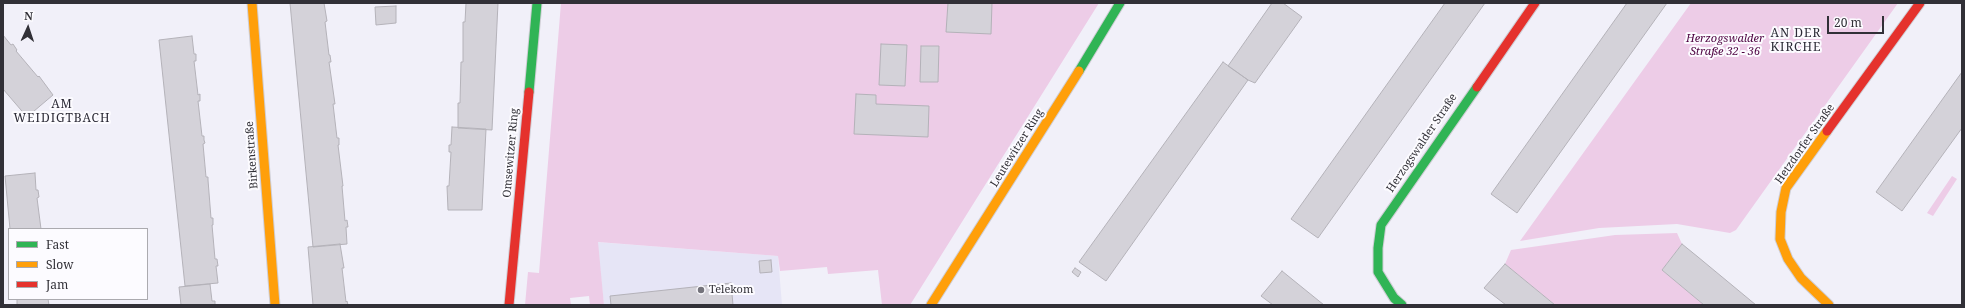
<!DOCTYPE html>
<html>
<head>
<meta charset="utf-8">
<style>
	body { margin:0 }
	#map { position:relative; width:1965px; height:308px; overflow:hidden; background:#f1f0f9; font-family:"Noto Serif",serif }
	canvas { display:block }
	.frame { position:absolute; inset:0; border:4px solid #313037; pointer-events:none }
	.legend { position:absolute; left:8px; top:228px; width:140px; height:72px; box-sizing:border-box; background:#fcfbff; border:1px solid #abaaaf; margin:0; padding:5px 7px; list-style:none; font-size:12px; color:#313037 }
	.legend li { display:flex; align-items:center; gap:8px; height:20px }
	.legend b { width:20px; border:1px solid #abaaaf }
	.north { position:absolute; left:8px; top:8px; width:40px; height:40px; -webkit-text-stroke:3px #fcfbff; paint-order:stroke; rotate:3deg; font-size:11px; font-weight:700; line-height:16px; text-align:center; color:#313037 }
	.north::after { content:''; display:block; margin:auto; width:14px; height:18px; background:#313037; clip-path:polygon(50% 0,100% 100%,50% 72%,0 100%) }
	.scale { position:absolute; left:1827px; top:16px; width:57px; height:18px; box-sizing:border-box; border:2px solid #313037; border-top:0; padding-left:5px; font-size:12px; line-height:14px; white-space:nowrap; color:#313037; -webkit-text-stroke:3px #fcfbff; paint-order:stroke }
</style>
</head>
<body>
<div id="map">
<canvas width="1965" height="308"></canvas>
<div class="frame"></div>
<ul class="legend">
<li><b style="height:5px;background:#30b455"></b>Fast</li>
<li><b style="height:5px;background:#ff9f0a"></b>Slow</li>
<li><b style="height:5px;background:#e5322d"></b>Jam</li>
</ul>
<div class="north">N</div>
<div class="scale">20 m</div>
</div>
<script>
const context = document.querySelector('canvas').getContext('2d');
context.lineJoin = 'round';
function fillPath(path, color) { context.fillStyle = color; context.fill(path, 'evenodd'); }
const toPath = rows => new Path2D(rows.map(r => 'M' + r).join(''));
function stroke(path, color, width, dash) { context.strokeStyle = color; context.lineWidth = width; context.lineCap = dash ? 'butt' : 'round'; context.setLineDash(dash || []); context.stroke(path); }
function write(font, color, halo, rows, align = 'center') {
  context.font = font + ' "Noto Serif",serif'; context.lineWidth = 4; context.setLineDash([]); context.textBaseline = 'middle'; context.strokeStyle = halo; context.fillStyle = color; for (const [text, x, y, turn = 0] of rows) {
    context.save(); context.translate(x, y); context.rotate((+turn || 0) * Math.PI / 180); context.textAlign = isNaN(turn) ? turn : align; if (halo) context.strokeText(text, 0, 0); context.fillText(text, 0, 0); context.restore();
  }
}
fillPath(toPath([
	[597,242,778,256,782,305,604,305]
]), '#e6e5f6');
fillPath(toPath([
	[561,3,1099,3,910,305,882,305,878,270,828,274,827,267,780,271,778,256,598,242,604,305,590,305,589,296,570,298,571,305,525,305,528,272,539,273],
	[1691,3,1898,3,1736,230,1730,233,1677,224,1599,228,1520,241],
	[1952,176,1957,179,1933,216,1927,213],
	[1677,233,1682,244,1662,270,1704,305,1555,305,1505,264,1511,250,1615,235]
]), '#edcce7');
const building = toPath([
	[290,3,324,3,327,21,325,22,329,55,330,55,331,62,329,62,335,104,333,104,337,138,339,138,339,145,338,145,343,186,342,186,345,221,347,220,348,227,346,227,347,244,313,247,290,3],
	[466,3,498,3,492,130,458,128,458,103,460,103,461,62,463,62,463,22,465,22,466,3],
	[948,3,992,3,991,34,946,32,948,3],
	[1272,3,1283,3,1302,17,1255,83,1248,80,1228,66,1272,3],
	[1445,3,1485,3,1318,238,1291,219,1445,3],
	[1627,3,1667,3,1517,213,1491,194,1627,3],
	[396,6,396,23,376,25,375,7,396,6],
	[3,35,11,45,13,44,17,50,16,51,38,77,39,76,53,95,27,117,3,89,3,35],
	[192,36,194,54,196,54,196,61,194,61,198,95,200,94,200,101,198,101,202,136,204,136,204,140,205,143,203,144,206,177,208,177,208,180,211,218,213,218,213,225,212,225,215,259,217,259,218,266,216,266,218,283,185,286,159,40,192,36],
	[881,44,907,45,905,86,879,85,881,44],
	[921,46,939,46,938,82,920,82,921,46],
	[1223,62,1248,80,1106,281,1079,262,1223,62],
	[1962,72,1962,128,1902,211,1876,192,1962,72],
	[856,94,876,95,876,104,929,106,928,137,854,134,856,94],
	[452,127,486,129,482,210,448,210,447,186,449,186,451,152,449,152,449,145,451,145,452,127],
	[35,173,36,190,38,190,39,197,37,198,41,229,10,229,5,176,35,173],
	[340,244,344,268,342,268,346,302,347,301,348,305,313,305,308,247,340,244],
	[1682,244,1698,257,1756,305,1704,305,1662,270,1682,244],
	[771,260,772,272,760,273,759,261,771,260],
	[1505,264,1555,305,1506,305,1484,288,1505,264],
	[1075,268,1081,272,1078,277,1072,272,1075,268],
	[1282,271,1298,284,1324,305,1273,305,1261,296,1282,271],
	[731,283,733,305,611,305,610,296,731,283],
	[210,284,212,301,215,301,215,305,181,305,179,287,210,284],
	[17,299,48,299,49,305,17,305,17,299]
]);
fillPath(building, '#d4d2d9');
stroke(building, '#b4b2b9', 1);
const fast = toPath([
	[1079,71,1120,3],
	[529,92,537,3],
	[1402,305,1394,298,1378,272,1378,248,1381,225,1477,87]
]);
const slow = toPath([
	[252,3,275,305],
	[1827,131,1786,188,1781,212,1780,239,1788,259,1801,278,1829,305],
	[931,305,1079,71]
]);
const jam = toPath([
	[1477,87,1535,3],
	[1827,131,1920,3],
	[509,305,529,92]
]);
stroke(fast, '#cfced5', 11);
stroke(slow, '#cfced5', 11);
stroke(jam, '#cfced5', 11);
stroke(fast, '#30b455', 9);
stroke(slow, '#ff9f0a', 9);
stroke(jam, '#e5322d', 9);
for (const [x, y, r, color] of [
	[701,290,4,"#74737b"]
]) { const dot = new Path2D(); dot.arc(x, y, r, 0, 2 * Math.PI); context.fillStyle = color; context.fill(dot); stroke(dot, '#fcfbff', 1.5); }
write('italic 11px', '#4d0240', '#fcfbff', [
	["Herzogswalder",1725,39],
	["Straße 32 - 36",1725,52]
]);
write('11px', '#313037', '#fcfbff', [
	["Herzogswalder Straße",1422,143,-56],
	["Hetzdorfer Straße",1805,144,-55],
	["Leutewitzer Ring",1017,148,-58],
	["Omsewitzer Ring",511,153,-85],
	["Birkenstraße",252,155,-94]
]);
write('11px', '#313037', '#fcfbff', [
	["Telekom",709,290]
], 'left');
context.letterSpacing = '1px';
write('12px', '#2b2a36', '#fcfbff', [
	["AN DER",1796,34],
	["KIRCHE",1796,48],
	["AM",62,105],
	["WEIDIGTBACH",62,119]
]);
context.letterSpacing = '0px';
</script>
</body>
</html>
